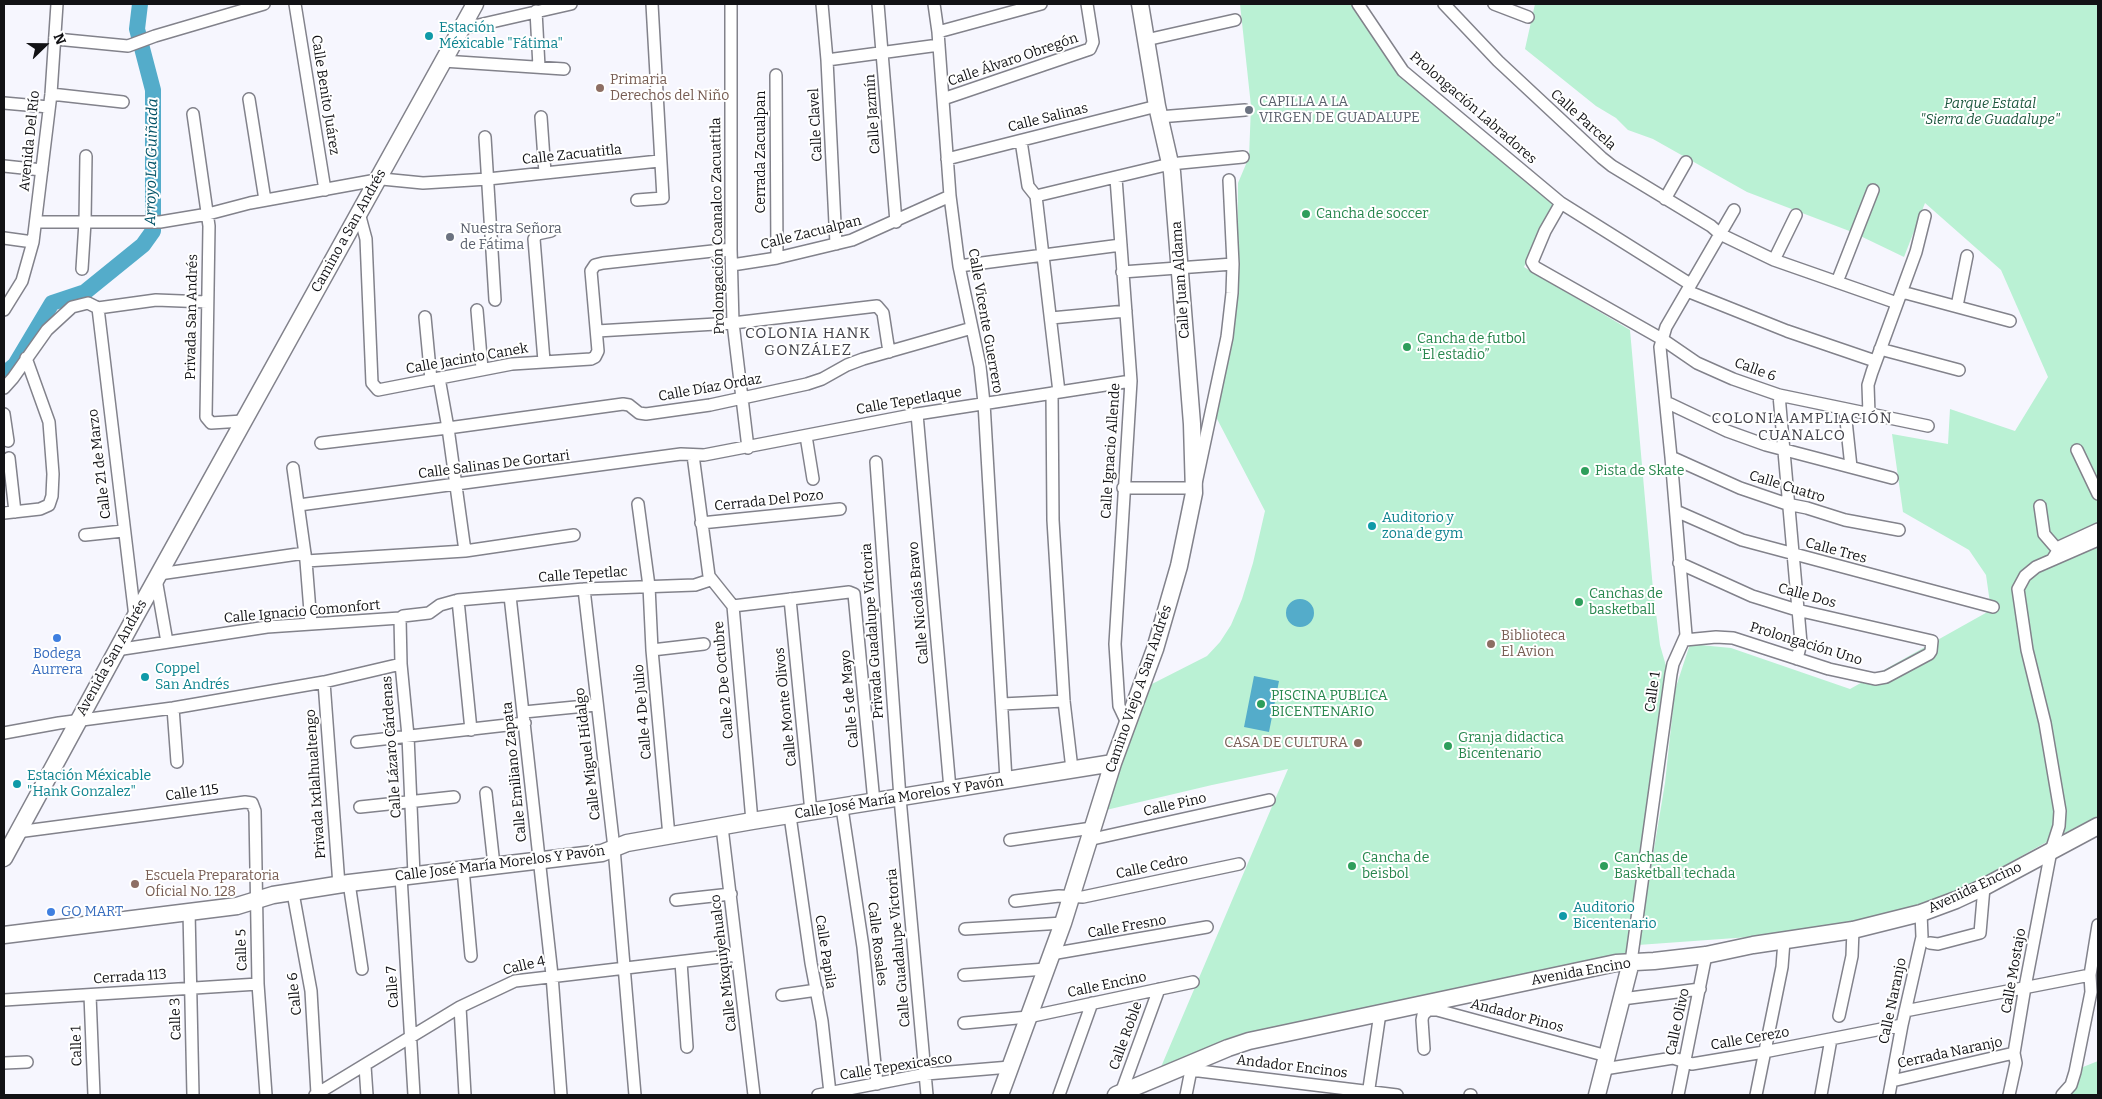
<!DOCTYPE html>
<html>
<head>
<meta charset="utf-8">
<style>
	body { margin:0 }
	#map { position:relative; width:2102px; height:1099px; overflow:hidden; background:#f6f6fe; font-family:Bitter,serif }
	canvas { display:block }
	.frame { position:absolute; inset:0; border:5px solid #121215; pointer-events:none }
	.north { position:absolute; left:20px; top:20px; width:50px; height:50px; -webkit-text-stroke:4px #fff; paint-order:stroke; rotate:68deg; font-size:14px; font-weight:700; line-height:20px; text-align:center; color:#121215 }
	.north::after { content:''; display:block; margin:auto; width:18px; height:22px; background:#121215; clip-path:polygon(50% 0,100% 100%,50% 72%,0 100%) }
</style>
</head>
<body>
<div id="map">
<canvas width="2102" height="1099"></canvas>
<div class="frame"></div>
<div class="north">N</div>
</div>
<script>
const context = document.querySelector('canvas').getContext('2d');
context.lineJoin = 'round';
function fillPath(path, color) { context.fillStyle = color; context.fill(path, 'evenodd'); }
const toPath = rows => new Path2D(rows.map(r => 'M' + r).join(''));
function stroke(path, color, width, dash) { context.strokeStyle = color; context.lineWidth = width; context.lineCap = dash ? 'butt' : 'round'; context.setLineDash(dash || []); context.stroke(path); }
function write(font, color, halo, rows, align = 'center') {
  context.font = font + ' Bitter,serif'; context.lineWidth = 4; context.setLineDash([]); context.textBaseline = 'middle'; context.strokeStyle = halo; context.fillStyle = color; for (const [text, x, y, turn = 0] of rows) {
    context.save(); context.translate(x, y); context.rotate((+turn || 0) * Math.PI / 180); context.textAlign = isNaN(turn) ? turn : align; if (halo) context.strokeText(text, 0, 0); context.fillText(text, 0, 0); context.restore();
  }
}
fillPath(toPath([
	[1240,4,1353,4,1398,73,1554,203,1524,267,1630,330,1653,589,1660,645,1668,673,1642,839,1627,956,1282,1028,1232,1037,1158,1074,1288,769,1212,785,1106,810,1148,686,1207,656,1220,642,1231,625,1242,599,1253,563,1265,511,1215,415,1237,275,1238,183,1249,157,1251,106],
	[1535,4,2098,4,2098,816,2043,844,1966,887,1847,930,1638,945,1665,783,1675,690,1690,644,1731,648,1850,689,1991,610,1986,575,1969,550,1903,512,1892,434,1948,444,1950,409,2015,431,2048,377,2001,270,1925,203,1904,257,1852,232,1747,192,1653,139,1628,130,1616,118,1596,106,1525,49],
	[2098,1061,2098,1095,2054,1095,2083,1067]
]), '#baf1d4');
fillPath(toPath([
	'1286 613a14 14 0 1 1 28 0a14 14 0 1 1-28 0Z',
	[1254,676,1279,681,1269,732,1244,727]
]), '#54acca');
stroke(toPath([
	[4,374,15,365,52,303,85,292,143,245,153,231,153,90,137,29,140,4]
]), '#54acca', 16);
const street = toPath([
	[295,4,325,190],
	[731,4,731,249,733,323,748,448],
	[822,4,827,60,836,244],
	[878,4,896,222],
	[934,4,938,32,950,196,959,266,980,366,984,403,1006,780],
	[1358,4,1403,71,1561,203,1690,284],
	[1444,4,1498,61,1602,158,1612,166,1711,226,1720,234,1774,260,1897,303],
	[1494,4,1528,17],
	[536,11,539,67],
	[461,29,571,4],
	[938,32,1041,4],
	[56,39,128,46,155,36,264,4],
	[1146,40,1235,20],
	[827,60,939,45],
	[443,61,564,69],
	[776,75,777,258],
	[51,94,123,102],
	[249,99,265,200],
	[943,99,1090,49,1093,42,1087,4],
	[4,103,49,107],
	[193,114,209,226,206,417,211,423,243,421],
	[541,117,545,173],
	[1159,117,1245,110],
	[485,137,495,300],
	[1021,141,1028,186,1036,196,1059,392],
	[947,159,1157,106],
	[4,166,42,170],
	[1116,178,1131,381,1115,644,1119,706,1128,725],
	[1036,196,1170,164,1243,157],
	[1665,199,1686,162],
	[637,200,663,198,652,4],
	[1561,203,1545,231,1532,262,1535,267,1662,339,1697,363,1733,379,1779,395,1928,426],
	[359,213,366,239,372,383,378,390,512,364,591,359,595,357,598,351,591,271,595,265,603,263,731,249],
	[36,222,160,222,208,214,250,203,382,179,423,183,488,179,659,161],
	[4,238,33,242],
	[1774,260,1796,215],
	[732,265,777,258,852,240,950,196],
	[959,266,1121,245],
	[82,269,85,222,86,156],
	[1122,272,1233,264],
	[1837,282,1873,190],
	[1687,291,1787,331,1875,361],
	[1902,292,2010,321],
	[1957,306,1967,256],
	[98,308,135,617],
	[4,310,22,281,33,242,51,94,57,4],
	[477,310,482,369],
	[425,317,431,380],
	[1051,318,1126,311],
	[597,331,733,323,877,306,883,313,889,352],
	[1880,349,1959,370],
	[544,361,534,239,537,234,551,231],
	[439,378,448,428,465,551],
	[4,388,13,378,47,330,72,307,88,303,98,308,156,300,207,302],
	[1052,393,1053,520,1064,701,1072,769],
	[1779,395,1801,643,1797,659],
	[1666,402,1727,431,1766,445,1892,478],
	[1845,411,1851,467],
	[4,414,8,441],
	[917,414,950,789],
	[1869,414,1868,385,1872,372,1916,252,1925,216],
	[806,436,813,479],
	[321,443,448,428,623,404,629,405,639,413,646,414,710,405,807,384,822,379,847,365,863,359,972,328],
	[2077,450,2098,494],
	[693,455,709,576,733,606,752,821],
	[1671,457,1740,488,1787,504,1807,508,1845,520,1899,530],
	[9,458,15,512],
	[876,462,900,798,927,1095],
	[293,468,306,561,311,624],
	[1123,488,1195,488,1227,337,1232,293,1233,264,1229,180],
	[638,504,649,586,652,650,669,836],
	[299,505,681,454,704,455,917,414,1131,381],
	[2040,506,2044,534,2057,549],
	[1676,511,1742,540,1993,607],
	[4,513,40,509,49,505,52,496,53,474,49,422,26,358],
	[701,523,840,509],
	[85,535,123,531],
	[2052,560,2061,546,2098,529],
	[306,561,465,551,574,535],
	[1679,563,1752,596,1797,610,1932,641,1931,651,1929,654,1886,677,1875,679,1829,669,1733,638,1716,637,1685,640],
	[159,574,305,553],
	[156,579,167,642],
	[584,589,614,848,635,1095],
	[510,596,552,975,561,1095],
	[790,599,811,812],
	[458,600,471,730],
	[733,606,849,592,854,594,874,802],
	[400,618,401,664,408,736,414,875],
	[116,650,267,627,400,618,403,616,429,613,440,605,458,600,584,589,695,585,710,580],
	[652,650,704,644],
	[324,682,339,885],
	[1002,704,1064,701],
	[173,708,177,762],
	[524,712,596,705],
	[4,733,59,723,173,708,324,682,401,664],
	[357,742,525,723],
	[486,793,494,865],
	[360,807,454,797],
	[842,808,863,947,877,1084],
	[790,816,811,963,822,1021,830,1093],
	[722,827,754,1095],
	[17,832,245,802,252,803,255,811,258,984,266,1095],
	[1010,840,1092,828],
	[1088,840,1269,800],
	[463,869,471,956],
	[401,876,414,1095],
	[349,883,362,969],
	[293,893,311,991,317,1094],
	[676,900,731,894],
	[1015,901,1059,896,1083,897,1239,864],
	[189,911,193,1095],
	[965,929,1063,923],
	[1930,943,1938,944,1980,933,1984,887],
	[1051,954,1207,927],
	[681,962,687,1047],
	[1631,962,1671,674,1673,664,1686,635,1671,457,1660,347,1666,327,1734,210],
	[964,975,1046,969],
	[90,995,94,1095],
	[782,995,817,990],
	[1622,999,1700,989],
	[4,1000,258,984],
	[1429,1004,1428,1010,1437,1010,1607,1056],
	[460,1007,465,1095],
	[1905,1011,2090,975],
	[1839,1016,1852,956,1853,930],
	[964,1023,1028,1017,1193,982],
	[1424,1049,1422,1020,1423,1015,1428,1010],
	[1192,1062,1191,1070,1397,1095],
	[4,1063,27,1062],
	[365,1066,367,1095],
	[1604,1069,1673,1058,1692,1064,1764,1052,1902,1025],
	[1892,1081,2014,1053],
	[1121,1093,1159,989],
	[315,1095,460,1007,515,981,737,955],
	[818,1095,926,1074,1010,1067],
	[1059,1095,1092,1003],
	[1186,1095,1191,1070],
	[1368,1095,1380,1013],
	[1470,1095,1471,1095],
	[1678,1095,1706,955],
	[1756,1095,1782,967,1784,941],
	[1821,1095,1831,1039],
	[1889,1095,1902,1025,1922,937,1921,913],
	[2009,1095,2016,1063,2014,1053,2025,987,2051,851,2059,826,2060,811,2045,723,2027,650,2018,589,2025,576,2036,567,2098,540],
	[2062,1095,2071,1085,2075,1072,2091,992,2090,975,2098,925]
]);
const secondary = toPath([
	[4,858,135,617,475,4],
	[4,935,237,906,273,895,349,883,602,853,627,843,752,821,1113,763],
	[1000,1095,1063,923,1113,763,1155,649,1179,566,1194,493,1192,424,1172,172,1157,106,1140,4],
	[1116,1095,1228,1048,1249,1041,1616,963,1654,961,1706,955,1753,945,1853,930,1921,913,1956,900,1984,887,2098,826],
	[1597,1095,1631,962]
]);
stroke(street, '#82828b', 14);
stroke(secondary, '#82828b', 19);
stroke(street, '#fff', 11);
stroke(secondary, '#fff', 16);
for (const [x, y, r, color] of [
	[429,36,5,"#0f9aa8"],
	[600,88,5,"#8d6e63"],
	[1249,110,5,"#6b7280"],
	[1306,214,5,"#2e9e5b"],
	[450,237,5,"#6b7280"],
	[1407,347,5,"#2e9e5b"],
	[1585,471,5,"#2e9e5b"],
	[1372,526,5,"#0f9aa8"],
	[1579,602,5,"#2e9e5b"],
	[57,638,5,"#3f7fe0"],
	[1491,644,5,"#8d6e63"],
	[145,677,5,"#0f9aa8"],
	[1261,704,5,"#2e9e5b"],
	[1358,743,5,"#8d6e63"],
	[1448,746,5,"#2e9e5b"],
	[17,784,5,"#0f9aa8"],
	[1352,866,5,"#2e9e5b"],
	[1604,866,5,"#2e9e5b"],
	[135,884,5,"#8d6e63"],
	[51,912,5,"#3f7fe0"],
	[1563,916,5,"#0f9aa8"]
]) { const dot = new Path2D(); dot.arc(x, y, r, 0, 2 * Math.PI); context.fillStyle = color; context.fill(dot); stroke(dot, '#fff', 2); }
write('14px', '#0d838f', '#fff', [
	["Estación",439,28],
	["Méxicable \"Fátima\"",439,44],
	["Auditorio y",1382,518],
	["zona de gym",1382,534],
	["Coppel",155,669],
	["San Andrés",155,685],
	["Estación Méxicable",27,776],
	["\"Hank Gonzalez\"",27,792],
	["Auditorio",1573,908],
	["Bicentenario",1573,924]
], 'left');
write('14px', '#121215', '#fff', [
	["Calle Álvaro Obregón",1013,60,-19],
	["Calle Benito Juárez",325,95,81],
	["Prolongación Labradores",1473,108,41],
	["Calle Jazmín",873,114,-94],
	["Calle Salinas",1048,118,-14],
	["Calle Parcela",1583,120,42],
	["Calle Clavel",816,125,-93],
	["Avenida Del Río",30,141,-84],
	["Cerrada Zacualpan",761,152,-90],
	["Calle Zacuatitla",572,155,-6],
	["Prolongación Coanalco Zacuatitla",718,226,-91],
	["Camino a San Andrés",349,231,-61],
	["Calle Zacualpan",811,233,-14],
	["Calle Juan Aldama",1181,280,-94],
	["Privada San Andrés",192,317,-89],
	["Calle Vicente Guerrero",985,321,80],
	["Calle Jacinto Canek",467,359,-10],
	["Calle 6",1755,370,20],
	["Calle Díaz Ordaz",710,388,-10],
	["Calle Tepetlaque",909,401,-10],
	["Calle Ignacio Allende",1111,451,-86],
	["Calle 21 de Marzo",100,464,-97],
	["Calle Salinas De Gortari",494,465,-7],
	["Calle Cuatro",1787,487,17],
	["Cerrada Del Pozo",769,501,-6],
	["Calle Tres",1836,551,15],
	["Calle Tepetlac",583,575,-4],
	["Calle Dos",1807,596,15],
	["Calle Nicolás Bravo",919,603,-95],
	["Calle Ignacio Comonfort",302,612,-5],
	["Privada Guadalupe Victoria",873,631,-94],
	["Prolongación Uno",1806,644,17],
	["Avenida San Andrés",112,658,-61],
	["Calle 2 De Octubre",724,680,-95],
	["Camino Viejo A San Andrés",1139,689,-71],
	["Calle 1",1653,692,-82],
	["Calle 5 de Mayo",850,699,-95],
	["Calle Monte Olivos",786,707,-96],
	["Calle 4 De Julio",643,712,-95],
	["Calle Lázaro Cárdenas",392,747,-94],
	["Calle Miguel Hidalgo",588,754,-97],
	["Calle Emiliano Zapata",515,772,-96],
	["Privada Ixtlalhualtengo",316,784,-94],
	["Calle 115",192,793,-8],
	["Calle José María Morelos Y Pavón",899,798,-9],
	["Calle Pino",1175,805,-13],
	["Calle José María Morelos Y Pavón",500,864,-7],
	["Calle Cedro",1152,867,-12],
	["Avenida Encino",1975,888,-25],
	["Calle Fresno",1127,927,-10],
	["Calle Rosales",877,944,83],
	["Calle Guadalupe Victoria",899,948,-95],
	["Calle 5",242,950,-92],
	["Calle Papila",825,952,81],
	["Calle Mixquiyehualco",724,963,-97],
	["Calle 4",524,966,-13],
	["Calle Mostajo",2014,971,-80],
	["Avenida Encino",1581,972,-10],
	["Cerrada 113",130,977,-4],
	["Calle Encino",1107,985,-12],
	["Calle 7",393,987,-94],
	["Calle 6",295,994,-96],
	["Calle Naranjo",1893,1001,-78],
	["Andador Pinos",1517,1016,15],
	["Calle 3",176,1019,-92],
	["Calle Olivo",1678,1022,-78],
	["Calle Roble",1126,1036,-70],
	["Calle Cerezo",1750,1039,-10],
	["Calle 1",77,1046,-92],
	["Cerrada Naranjo",1950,1053,-12],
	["Calle Tepexicasco",896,1067,-9],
	["Andador Encinos",1292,1067,7]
]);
write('14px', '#785e54', '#fff', [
	["Primaria",610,80],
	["Derechos del Niño",610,96],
	["Biblioteca",1501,636],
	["El Avion",1501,652],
	["CASA DE CULTURA",1348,743,"right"],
	["Escuela Preparatoria",145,876],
	["Oficial No. 128",145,892]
], 'left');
write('14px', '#5b616d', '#fff', [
	["CAPILLA A LA",1259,102],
	["VIRGEN DE GUADALUPE",1259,118],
	["Nuestra Señora",460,229],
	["de Fátima",460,245]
], 'left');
write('italic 14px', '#1d583f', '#fff', [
	["Parque Estatal",1990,104],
	["\"Sierra de Guadalupe\"",1990,120]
]);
write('14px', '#27864d', '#fff', [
	["Cancha de soccer",1316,214],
	["Cancha de futbol",1417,339],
	["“El estadio”",1417,355],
	["Pista de Skate",1595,471],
	["Canchas de",1589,594],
	["basketball",1589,610],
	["PISCINA PUBLICA",1271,696],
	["BICENTENARIO",1271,712],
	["Granja didactica",1458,738],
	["Bicentenario",1458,754],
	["Cancha de",1362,858],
	["beisbol",1362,874],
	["Canchas de",1614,858],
	["Basketball techada",1614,874]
], 'left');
write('14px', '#366cbe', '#fff', [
	["Bodega",57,654],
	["Aurrera",57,670],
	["GO MART",61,912,"left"]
]);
write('italic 15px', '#015166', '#fff', [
	["Arroyo La Guiñada",152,162,-89]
]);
context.letterSpacing = '1px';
write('15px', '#42424a', '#fff', [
	["COLONIA HANK",808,334],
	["GONZÁLEZ",808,351],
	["COLONIA AMPLIACIÓN",1802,419],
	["CUANALCO",1802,436]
]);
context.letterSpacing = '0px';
</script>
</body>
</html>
